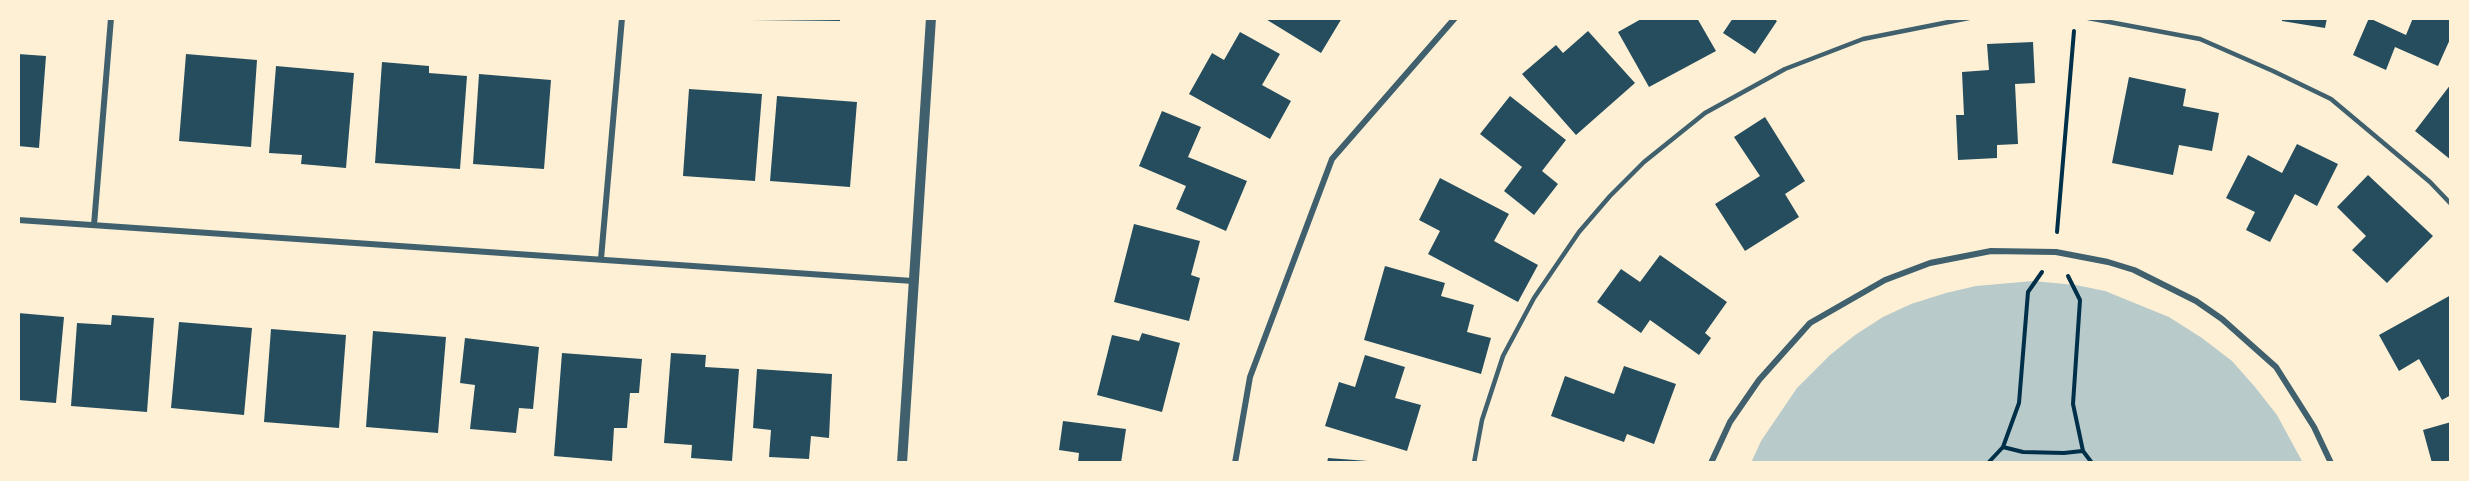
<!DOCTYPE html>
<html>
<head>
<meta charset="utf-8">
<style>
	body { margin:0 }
	#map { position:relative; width:2469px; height:481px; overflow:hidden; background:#fdf0d5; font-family:Raleway,sans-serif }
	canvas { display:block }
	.frame { position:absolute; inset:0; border:20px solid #fdf0d5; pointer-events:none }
</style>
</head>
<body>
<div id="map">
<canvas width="2469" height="481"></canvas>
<div class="frame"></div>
</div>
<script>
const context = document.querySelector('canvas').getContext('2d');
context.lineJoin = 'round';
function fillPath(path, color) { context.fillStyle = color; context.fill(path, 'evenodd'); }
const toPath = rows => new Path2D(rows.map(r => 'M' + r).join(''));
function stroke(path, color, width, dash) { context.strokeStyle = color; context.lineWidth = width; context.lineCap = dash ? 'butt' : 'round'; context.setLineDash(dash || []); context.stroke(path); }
fillPath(toPath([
	[2033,281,2076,285,2105,291,2169,317,2202,338,2232,361,2255,387,2277,415,2303,463,1751,463,1761,441,1797,388,1830,355,1855,335,1883,317,1911,304,1946,293,1976,286]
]), '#b9caca');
fillPath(toPath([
	[750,18,840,18,840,21,750,20],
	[1264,18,1342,18,1321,53],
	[1643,18,1697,18,1716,51,1649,87,1618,32],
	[1733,18,1773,18,1777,21,1755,54,1723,33],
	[2282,18,2327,18,2325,28,2282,21],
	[2369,18,2406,35,2413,18,2451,18,2451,37,2438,66,2395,47,2386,70,2353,55],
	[1588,31,1635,83,1576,135,1522,74,1556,45,1563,53],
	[1240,32,1280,54,1262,85,1291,101,1270,139,1189,94,1212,53,1224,60],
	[2033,42,2035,83,2015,84,2018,144,1997,145,1997,158,1958,160,1956,115,1964,115,1962,72,1989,70,1987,44],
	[18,54,46,56,39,148,18,146],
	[186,54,257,60,251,147,179,141],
	[382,62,429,66,429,73,467,76,460,169,375,163],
	[276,66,354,73,346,168,301,164,302,155,269,153],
	[479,74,551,80,544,169,473,164],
	[2129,77,2186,89,2183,106,2219,113,2212,151,2179,145,2173,175,2112,163],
	[2451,84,2451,160,2415,131],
	[689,89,762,94,755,181,683,176],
	[777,96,857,102,850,187,770,181],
	[1510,96,1566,140,1542,171,1558,184,1534,215,1504,191,1522,167,1480,134],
	[1162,111,1201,127,1188,157,1247,181,1226,231,1176,209,1186,186,1139,166],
	[1765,117,1805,181,1785,194,1799,217,1745,251,1715,204,1760,176,1734,137],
	[2297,144,2338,164,2317,206,2295,194,2270,242,2246,230,2255,212,2226,198,2248,155,2282,173],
	[2368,175,2433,236,2387,283,2352,250,2366,236,2337,207],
	[1440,178,1509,214,1494,241,1538,265,1518,302,1428,254,1440,231,1419,220],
	[1134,224,1200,241,1191,275,1200,278,1189,321,1114,302],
	[1660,255,1727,302,1705,333,1711,338,1699,355,1650,320,1641,333,1597,302,1621,269,1640,282],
	[1385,266,1445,283,1441,296,1474,305,1467,332,1491,338,1481,374,1364,340],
	[2451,295,2451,395,2442,400,2419,359,2399,371,2379,335],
	[18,313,64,317,56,403,18,400],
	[112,315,154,318,147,412,71,406,77,323,111,325],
	[179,322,252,328,244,415,171,408],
	[271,329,346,335,339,428,264,422],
	[373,331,446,337,438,433,366,427],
	[1142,333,1180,343,1162,412,1097,395,1112,335,1139,341],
	[465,338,539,347,533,409,519,408,516,433,470,429,475,385,460,383],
	[562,353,642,359,639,393,630,393,627,428,614,428,612,461,554,456],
	[671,353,706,355,705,367,739,369,732,461,691,458,692,445,664,443],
	[1365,355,1405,367,1395,398,1421,405,1407,451,1325,426,1339,382,1355,387],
	[1624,366,1676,384,1654,444,1627,434,1624,442,1551,416,1565,376,1614,394],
	[757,369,832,374,829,438,811,436,809,459,769,457,771,430,753,428],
	[1063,421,1126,429,1121,463,1078,463,1079,453,1059,450],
	[2451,422,2451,463,2432,463,2423,430],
	[1328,458,1368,461,1368,463,1327,463]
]), '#264d5e');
stroke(toPath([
	[2057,232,2074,31],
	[2068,276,2080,300,2073,404,2083,451,2092,463],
	[2003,447,2023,452,2064,453,2082,451],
	[1988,463,2003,447,2019,403,2028,292,2042,272]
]), '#003049', 4);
stroke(toPath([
	[2088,18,2200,39,2273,71,2331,99,2430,182,2451,204],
	[1474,463,1482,420,1503,356,1534,298,1579,232,1610,196,1644,162,1705,113,1785,69,1863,39,1969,18]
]), '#3f606c', 4.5);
stroke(toPath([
	[18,220,913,281],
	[94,225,111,18],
	[601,259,622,18],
	[1235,463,1250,377,1332,159,1455,18],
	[1711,463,1730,422,1759,380,1810,323,1885,280,1930,263,1991,251,2056,252,2108,262,2134,270,2196,301,2222,319,2276,367,2314,427,2331,463]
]), '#3f606c', 6);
stroke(toPath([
	[902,463,931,18]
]), '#3f606c', 10);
</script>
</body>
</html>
